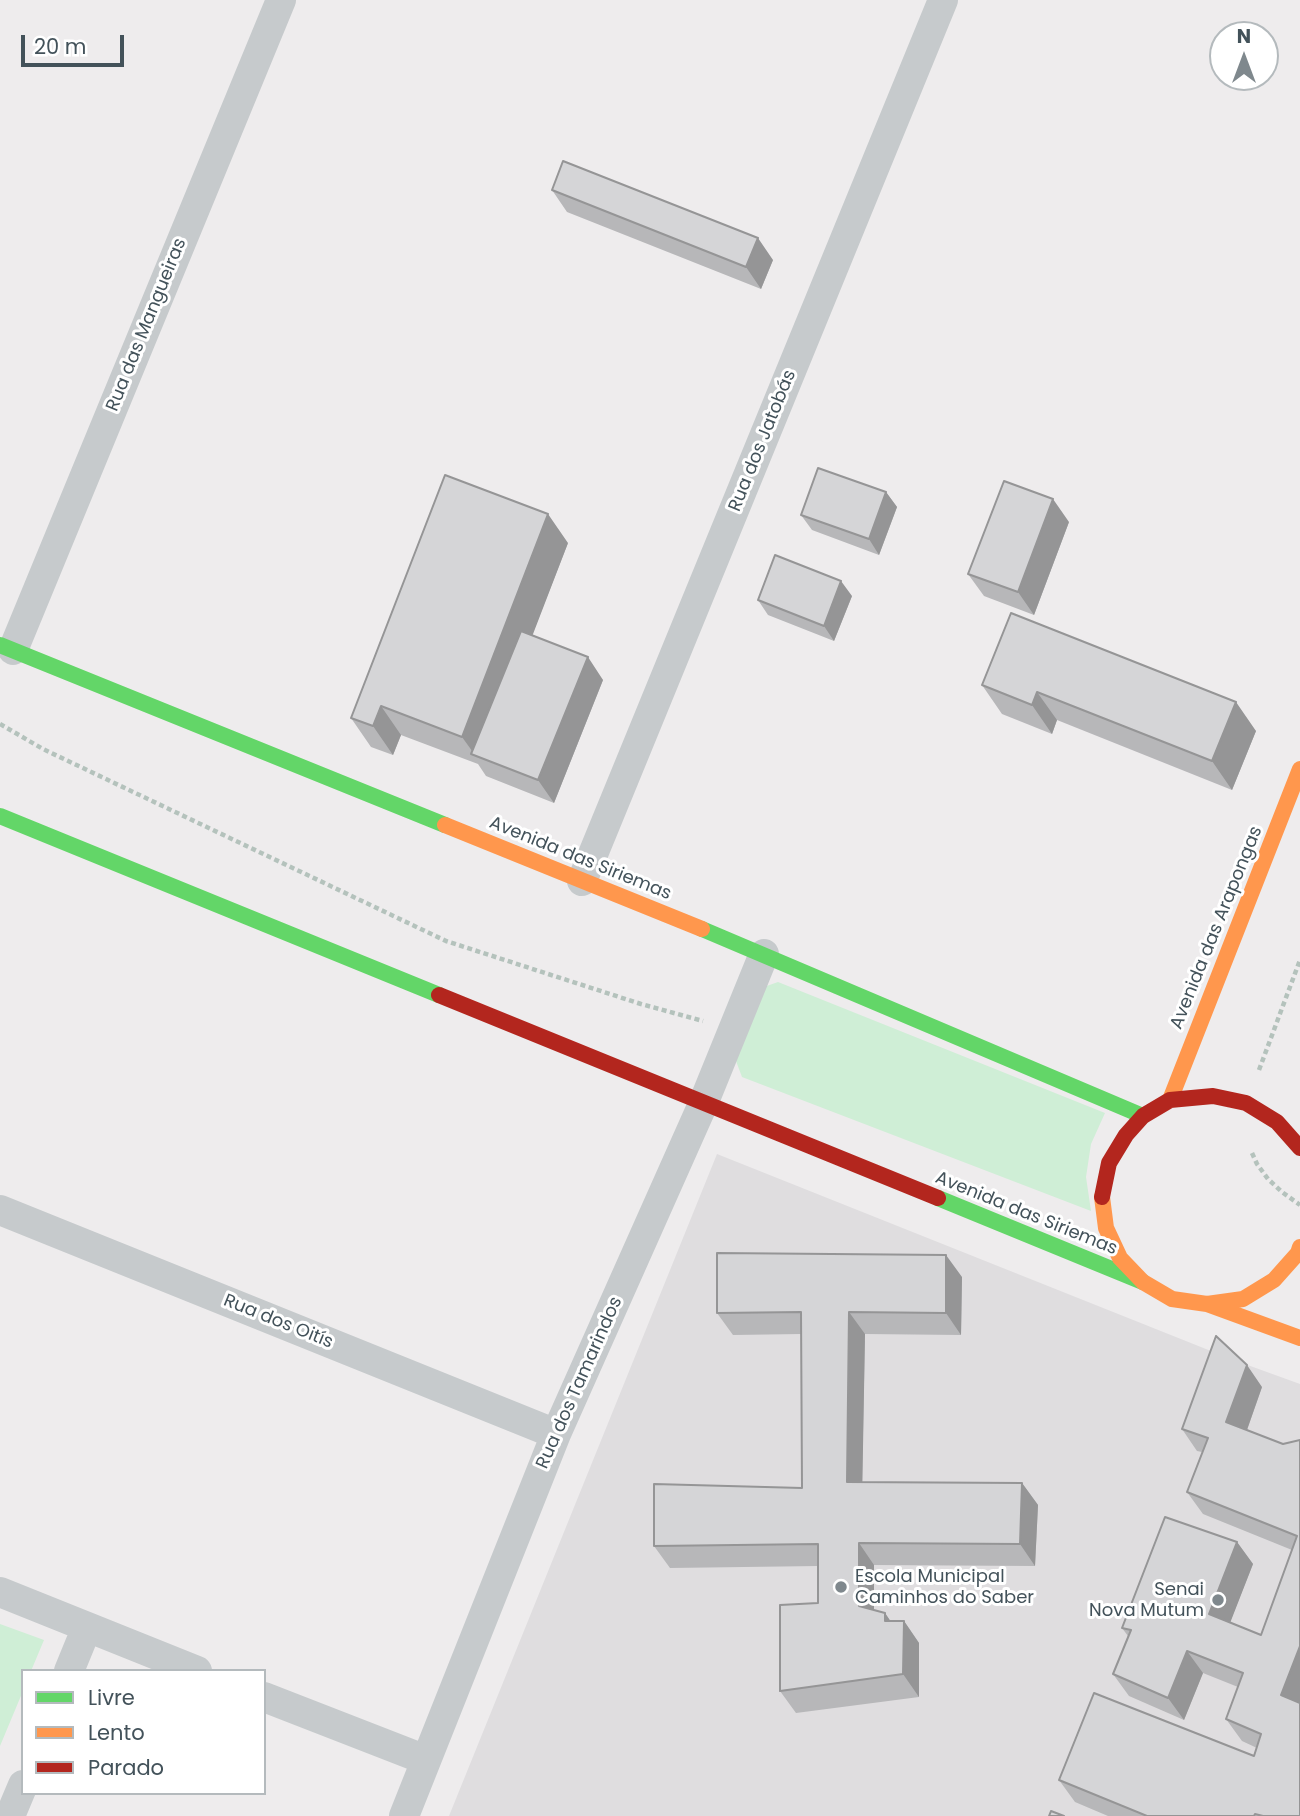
<!DOCTYPE html>
<html>
<head>
<meta charset="utf-8">
<style>
	body { margin:0 }
	#map { position:relative; width:1300px; height:1816px; overflow:hidden; background:#eeeced; font-family:Poppins,sans-serif }
	canvas { display:block }
	.legend { position:absolute; left:21px; top:1669px; width:245px; height:126px; box-sizing:border-box; background:#fff; border:2px solid #b4babd; margin:0; padding:9px 12px; list-style:none; font-size:21px; color:#43525a }
	.legend li { display:flex; align-items:center; gap:14px; height:35px }
	.legend b { width:35px; border:2px solid #b4babd }
	.north { position:absolute; left:1209px; top:21px; width:70px; height:70px; box-sizing:border-box; background:#fff; border:2px solid #b4babd; border-radius:50%; rotate:0deg; font-size:19px; font-weight:700; line-height:28px; text-align:center; color:#43525a }
	.north::after { content:''; display:block; margin:auto; width:24px; height:32px; background:#7f888d; clip-path:polygon(50% 0,100% 100%,50% 72%,0 100%) }
	.scale { position:absolute; left:21px; top:35px; width:103px; height:32px; box-sizing:border-box; border:4px solid #43525a; border-top:0; padding-left:9px; font-size:21px; line-height:24px; white-space:nowrap; color:#43525a; -webkit-text-stroke:5px #fff; paint-order:stroke }
</style>
</head>
<body>
<div id="map">
<canvas width="1300" height="1816"></canvas>
<ul class="legend">
<li><b style="height:9px;background:#63d668"></b>Livre</li>
<li><b style="height:9px;background:#ff974d"></b>Lento</li>
<li><b style="height:9px;background:#b3261e"></b>Parado</li>
</ul>
<div class="north">N</div>
<div class="scale">20 m</div>
</div>
<script>
const context = document.querySelector('canvas').getContext('2d');
context.lineJoin = 'round';
function fillPath(path, color) { context.fillStyle = color; context.fill(path, 'evenodd'); }
const toPath = rows => new Path2D(rows.map(r => 'M' + r).join(''));
function stroke(path, color, width, dash) { context.strokeStyle = color; context.lineWidth = width; context.lineCap = dash ? 'butt' : 'round'; context.setLineDash(dash || []); context.stroke(path); }
function write(font, color, halo, rows, align = 'center') {
  context.font = font + ' Poppins,sans-serif'; context.lineWidth = 6; context.setLineDash([]); context.textBaseline = 'middle'; context.strokeStyle = halo; context.fillStyle = color; for (const [text, x, y, turn = 0] of rows) {
    context.save(); context.translate(x, y); context.rotate((+turn || 0) * Math.PI / 180); context.textAlign = isNaN(turn) ? turn : align; if (halo) context.strokeText(text, 0, 0); context.fillText(text, 0, 0); context.restore();
  }
}
fillPath(toPath([
	[717,1154,1231,1359,1300,1384,1300,1816,449,1816]
]), '#dfdddf');
fillPath(toPath([
	[778,982,1105,1113,1091,1144,1086,1177,1091,1211,742,1077,736,1061,761,988],
	[0,1624,44,1640,31,1671,23,1671,23,1691,0,1746]
]), '#cfeed6');
stroke(toPath([
	[0,724,43,749,446,941,641,1004,703,1021],
	[1259,1070,1300,960],
	[1252,1153,1257,1164,1268,1179,1282,1192,1300,1205]
]), '#b4c2bc', 4.5, [5, 3.5]);
stroke(toPath([
	[13,650,281,0],
	[582,881,943,0],
	[0,1210,556,1434],
	[0,1592,197,1671],
	[69,1671,87,1627],
	[264,1697,426,1760],
	[10,1816,23,1785],
	[404,1816,556,1434,703,1104,764,954]
]), '#c6cacc', 30);
stroke(toPath([
	[0,645,445,825],
	[0,816,439,995],
	[702,929,1143,1116],
	[938,1198,1143,1282]
]), '#63d668', 16);
stroke(toPath([
	[445,825,702,929],
	[1170,1100,1300,769],
	[1102,1197,1106,1228,1120,1258,1143,1282,1172,1299,1207,1304,1243,1299,1274,1280,1298,1253,1300,1247],
	[1207,1304,1300,1338]
]), '#ff974d', 16);
stroke(toPath([
	[439,995,938,1198],
	[1102,1197,1109,1163,1126,1135,1143,1116,1170,1100,1213,1096,1246,1103,1277,1122,1300,1148]
]), '#b3261e', 16);
fillPath(toPath([
	[552,190,773,260,761,289,567,212],
	[886,492,897,507,879,555,812,530,801,515],
	[1069,522,1034,615,984,596,968,574],
	[568,543,532,635,603,680,554,803,486,776,478,764,401,735,393,755,371,747,351,718],
	[852,596,834,641,768,615,758,600],
	[1011,613,1256,731,1232,790,1057,720,1052,734,1002,714,982,685],
	[962,1277,961,1335,865,1334,862,1482,1022,1483,1038,1505,1035,1566,874,1565,874,1610,885,1613,890,1621,904,1621,919,1643,919,1697,796,1713,780,1691,818,1603,818,1566,670,1568,654,1546,802,1488,801,1334,733,1335,717,1313],
	[1262,1387,1247,1430,1283,1444,1300,1440,1300,1816,1108,1816,1075,1802,1059,1780,1254,1756,1257,1748,1242,1741,1226,1719,1238,1687,1203,1673,1184,1720,1129,1696,1113,1674,1128,1636,1122,1628,1237,1542,1253,1564,1230,1622,1261,1635,1292,1550,1203,1514,1187,1492,1202,1452,1197,1451,1182,1429]
]), '#b7b7b9');
fillPath(toPath([
	[758,238,773,260,761,289,746,267],
	[886,492,897,507,879,555,869,539],
	[1053,499,1069,522,1034,615,1018,592],
	[548,514,568,543,485,759,475,755,462,737],
	[841,581,852,596,834,641,824,626],
	[588,657,603,680,554,803,538,780],
	[1037,692,1057,720,1052,734,1032,705],
	[1236,702,1256,731,1232,790,1212,761],
	[381,706,401,735,393,755,373,726],
	[946,1255,962,1277,961,1335,946,1313],
	[849,1312,865,1334,862,1504,847,1482],
	[1247,1365,1262,1387,1242,1444,1226,1422],
	[1022,1483,1038,1505,1035,1566,1020,1544],
	[1237,1542,1253,1564,1225,1636,1209,1614],
	[859,1543,874,1565,874,1628,859,1606],
	[885,1613,900,1635,885,1621],
	[904,1621,919,1643,919,1697,903,1674],
	[1300,1646,1300,1708,1281,1695],
	[1187,1651,1203,1673,1184,1720,1168,1698]
]), '#959596');
const building = toPath([
	[563,161,758,238,746,267,552,190,563,161],
	[818,468,886,492,869,539,801,515,818,468],
	[445,475,548,514,462,737,381,706,373,726,351,718,445,475],
	[1004,481,1053,499,1018,592,968,574,1004,481],
	[775,555,841,581,824,626,758,600,775,555],
	[1011,613,1236,702,1212,761,1037,692,1032,705,982,685,1011,613],
	[521,631,588,657,538,780,471,754,521,631],
	[717,1253,946,1255,946,1313,849,1312,847,1482,1022,1483,1020,1544,859,1543,859,1606,885,1613,885,1621,904,1621,903,1674,780,1691,780,1605,818,1603,818,1544,654,1546,654,1484,802,1488,801,1312,717,1313,717,1253],
	[1216,1336,1247,1365,1226,1422,1283,1444,1300,1440,1300,1646,1281,1695,1300,1703,1300,1816,1263,1816,1255,1814,1254,1816,1147,1816,1059,1780,1094,1693,1254,1756,1261,1734,1226,1719,1243,1673,1187,1651,1168,1698,1113,1674,1131,1630,1122,1628,1165,1517,1237,1542,1209,1614,1261,1635,1297,1536,1187,1492,1208,1438,1182,1429,1216,1336],
	[1051,1811,1064,1816,1049,1816,1051,1811]
]);
fillPath(building, '#d5d5d7');
stroke(building, '#959596', 2);
for (const [x, y, r, color] of [
	[841,1587,7,"#7f888d"],
	[1218,1600,7,"#7f888d"]
]) { const dot = new Path2D(); dot.arc(x, y, r, 0, 2 * Math.PI); context.fillStyle = color; context.fill(dot); stroke(dot, '#fff', 2.5); }
write('18px', '#43525a', '#fff', [
	["Rua das Mangueiras",147,325,-68],
	["Rua dos Jatobás",763,441,-68],
	["Avenida das Siriemas",580,859,22],
	["Avenida das Arapongas",1217,928,-68],
	["Avenida das Siriemas",1026,1214,22],
	["Rua dos Oitís",278,1322,22],
	["Rua dos Tamarindos",580,1383,-66]
]);
write('18px', '#43525a', '#fff', [
	["Escola Municipal",855,1577],
	["Caminhos do Saber",855,1598],
	["Senai",1204,1590,"right"],
	["Nova Mutum",1204,1611,"right"]
], 'left');
</script>
</body>
</html>
